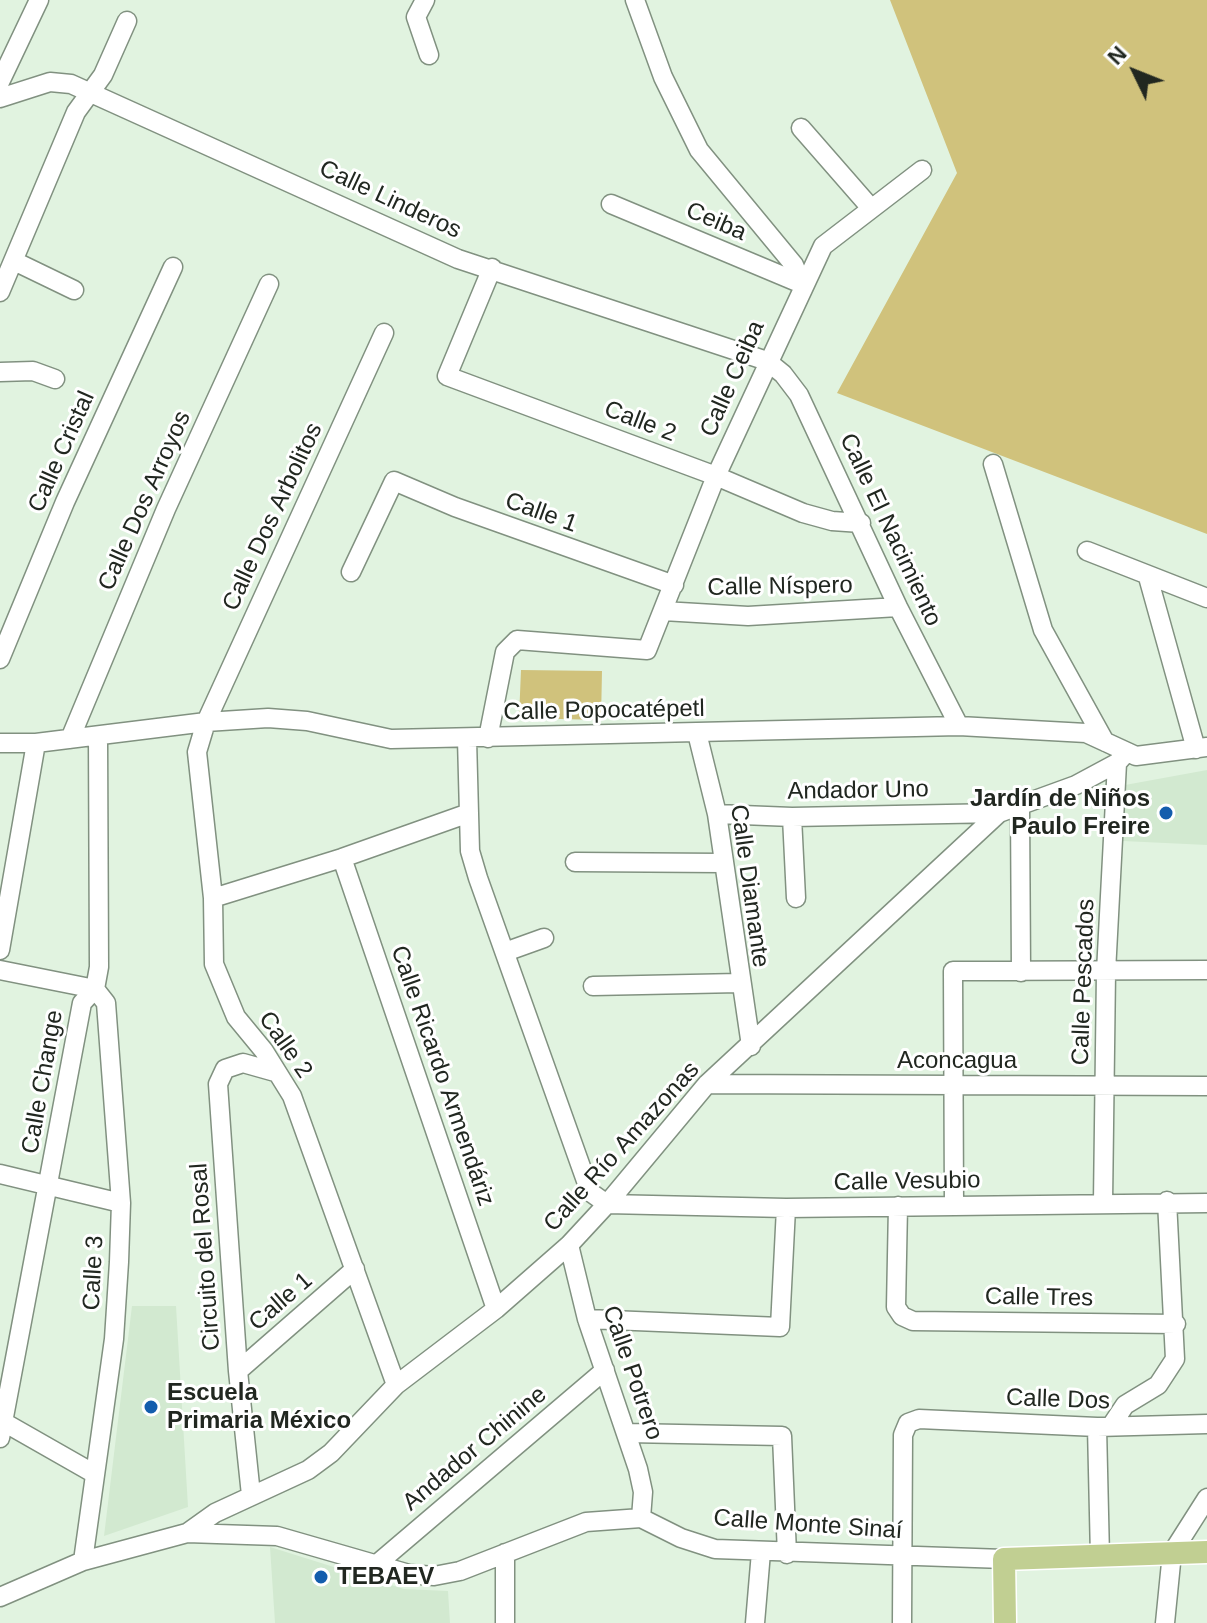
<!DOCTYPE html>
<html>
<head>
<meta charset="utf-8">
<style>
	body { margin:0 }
	#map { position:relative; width:1207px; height:1623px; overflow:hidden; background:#e1f3e0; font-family:Arial,sans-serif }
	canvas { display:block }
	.north { position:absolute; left:1095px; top:32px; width:80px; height:80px; -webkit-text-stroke:6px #fff; paint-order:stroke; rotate:313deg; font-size:22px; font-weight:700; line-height:32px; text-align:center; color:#212720 }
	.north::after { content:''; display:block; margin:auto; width:28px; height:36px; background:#212720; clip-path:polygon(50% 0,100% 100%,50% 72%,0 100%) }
</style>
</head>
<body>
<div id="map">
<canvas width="1207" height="1623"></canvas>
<div class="north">N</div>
</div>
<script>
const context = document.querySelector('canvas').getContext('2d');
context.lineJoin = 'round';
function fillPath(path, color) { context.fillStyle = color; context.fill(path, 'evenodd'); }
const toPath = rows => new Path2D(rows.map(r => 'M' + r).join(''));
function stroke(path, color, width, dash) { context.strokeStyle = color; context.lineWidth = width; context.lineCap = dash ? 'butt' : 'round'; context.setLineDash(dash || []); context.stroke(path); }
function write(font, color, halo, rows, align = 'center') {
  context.font = font + ' Arial,sans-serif'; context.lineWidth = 6; context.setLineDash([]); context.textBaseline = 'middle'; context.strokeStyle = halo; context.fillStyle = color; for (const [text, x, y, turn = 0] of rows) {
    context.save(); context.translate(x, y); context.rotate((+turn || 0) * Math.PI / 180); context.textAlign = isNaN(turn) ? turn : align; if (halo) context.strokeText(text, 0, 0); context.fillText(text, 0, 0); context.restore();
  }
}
fillPath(toPath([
	[1207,770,1207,845,1123,841,1125,785],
	[132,1306,176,1306,188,1507,104,1536],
	[270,1547,404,1589,448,1591,450,1623,275,1623]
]), '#d2e9d0');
fillPath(toPath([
	[890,0,1207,0,1207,534,837,393,957,173],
	[521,670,602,671,601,720,519,718]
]), '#d0c27c');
const minor = toPath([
	[425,0,416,17,429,55],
	[635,0,663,77,699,150,794,265,802,284],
	[0,82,39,0],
	[0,98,50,82,71,84,458,259,767,361,783,374,799,395,898,607,959,726],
	[801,128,870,207],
	[611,204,802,284],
	[14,261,74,290],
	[492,268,447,376,716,476,803,513,832,521,861,523],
	[0,292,76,112,103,75,127,21],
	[384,333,206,722,197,752,213,898,214,964,236,1017,264,1051,292,1096,396,1385],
	[0,372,33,371,55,379],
	[993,464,1043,630,1105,742],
	[1087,551,1207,598],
	[351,572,394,481,455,507,674,585],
	[1148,577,1196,749],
	[663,611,748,616,898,607],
	[0,659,65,502,173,267],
	[697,733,717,814,751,1046],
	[488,738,505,652,517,640,647,650,716,476,823,246,922,170],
	[70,739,166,509,269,284],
	[467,739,470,851,478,878,590,1192,607,1204,786,1208,1207,1203],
	[0,743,36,743,206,722,268,718,307,721,391,739,959,726,1086,733,1136,756,1207,747],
	[1020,805,1021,972],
	[717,814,792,817,999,813],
	[792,817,796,898],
	[342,858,496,1309],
	[575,862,722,863],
	[213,898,342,858,469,813],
	[0,950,36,743],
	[505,952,544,938],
	[0,970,95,989,106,1003,121,1203,119,1262,114,1339,83,1561],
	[593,986,739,983],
	[707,1084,1207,1086],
	[0,1174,121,1203],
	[1103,1202,1106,972,1117,763],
	[898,1206,896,1307,902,1316,913,1321,1176,1324],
	[954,1206,953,971,1207,970],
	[569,1245,587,1319,638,1469,643,1492,641,1518],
	[587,1319,780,1327,786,1208],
	[238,1371,355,1269],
	[0,1420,93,1473],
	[1111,1426,1125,1405,1158,1385,1175,1359,1167,1201],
	[1097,1427,1100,1557],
	[628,1433,782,1436,787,1554],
	[0,1438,82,1003,95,989,99,967,98,736],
	[251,1495,238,1371,218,1084,225,1069,243,1063,275,1072],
	[187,1533,277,1536,409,1574,434,1576,460,1571,586,1522,641,1518,681,1538,715,1549,1004,1559],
	[505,1553,505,1623],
	[377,1564,605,1370],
	[0,1597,83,1561,187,1533,215,1513,308,1470,331,1453,396,1385,496,1309,569,1245,607,1204,707,1084,999,813,1076,785,1117,763,1126,753],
	[755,1623,761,1552],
	[902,1623,903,1435,908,1423,919,1419,1097,1427,1207,1424],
	[1165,1623,1172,1553,1207,1498]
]);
const major = toPath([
	[1005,1623,1004,1559,1207,1552]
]);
stroke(minor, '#819180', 21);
stroke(major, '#fff', 25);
stroke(minor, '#fff', 18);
stroke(major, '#c1cf92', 22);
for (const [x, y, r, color] of [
	[1166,813,8,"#135dad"],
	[151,1407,8,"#135dad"],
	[321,1577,8,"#135dad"]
]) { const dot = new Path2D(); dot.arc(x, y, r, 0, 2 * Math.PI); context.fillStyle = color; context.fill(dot); stroke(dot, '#fff', 3); }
write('24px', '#212720', '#fff', [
	["Calle Linderos",390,200,25],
	["Ceiba",716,222,23],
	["Calle Ceiba",733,379,-66],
	["Calle 2",640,422,21],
	["Calle Cristal",62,452,-66],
	["Calle Dos Arroyos",145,501,-66],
	["Calle 1",541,513,20],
	["Calle Dos Arbolitos",273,517,-65],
	["Calle El Nacimiento",890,530,65],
	["Calle Níspero",780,587,-1],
	["Calle Popocatépetl",604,711,-1],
	["Andador Uno",858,791,-1],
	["Calle Diamante",749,886,82],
	["Calle Pescados",1084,982,-88],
	["Calle 2",285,1045,55],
	["Aconcagua",957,1061],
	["Calle Ricardo Armendáriz",442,1076,71],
	["Calle Change",43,1082,-80],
	["Calle Río Amazonas",622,1147,-48],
	["Calle Vesubio",907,1182,-1],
	["Circuito del Rosal",206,1257,-94],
	["Calle 3",94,1273,-87],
	["Calle Tres",1039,1298,1],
	["Calle 1",281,1302,-41],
	["Calle Potrero",632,1373,71],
	["Calle Dos",1058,1400,2],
	["Andador Chinine",475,1449,-40],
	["Calle Monte Sinaí",808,1525,4]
]);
write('bold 24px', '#212720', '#fff', [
	["Jardín de Niños",1150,799,"right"],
	["Paulo Freire",1150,827,"right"],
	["Escuela",167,1393],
	["Primaria México",167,1421],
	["TEBAEV",337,1577]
], 'left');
</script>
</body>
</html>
